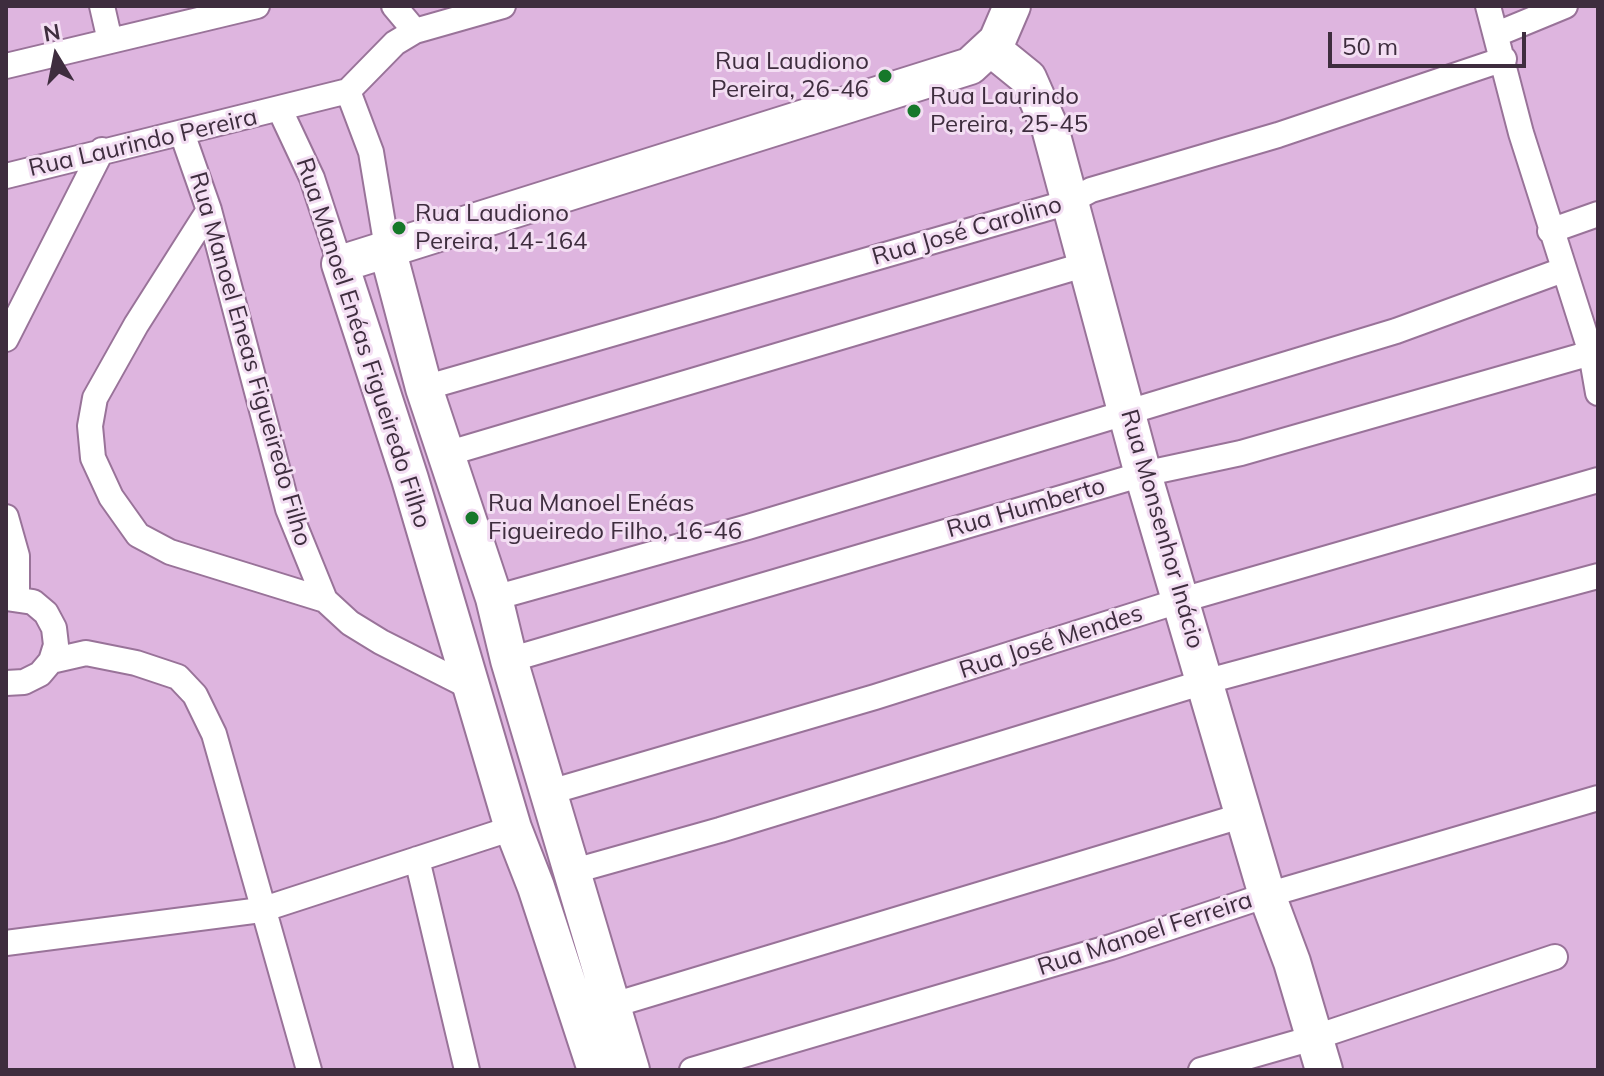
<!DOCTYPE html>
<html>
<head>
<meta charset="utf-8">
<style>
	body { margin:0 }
	#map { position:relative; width:1604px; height:1076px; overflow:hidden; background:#deb5df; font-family:Mulish,sans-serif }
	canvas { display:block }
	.frame { position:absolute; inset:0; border:8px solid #3e2d3e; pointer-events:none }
	.north { position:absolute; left:16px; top:16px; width:80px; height:80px; -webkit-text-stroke:6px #f3def3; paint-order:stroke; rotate:350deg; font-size:22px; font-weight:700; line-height:32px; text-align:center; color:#3e2d3e }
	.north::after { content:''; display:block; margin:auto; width:28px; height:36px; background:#3e2d3e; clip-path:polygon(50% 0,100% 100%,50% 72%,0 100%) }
	.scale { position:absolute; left:1328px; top:32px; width:198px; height:36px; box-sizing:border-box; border:4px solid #3e2d3e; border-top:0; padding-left:10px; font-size:24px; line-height:28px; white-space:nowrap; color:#3e2d3e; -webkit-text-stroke:6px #f3def3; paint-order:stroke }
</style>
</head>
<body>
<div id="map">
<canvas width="1604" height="1076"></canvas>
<div class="frame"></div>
<div class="north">N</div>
<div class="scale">50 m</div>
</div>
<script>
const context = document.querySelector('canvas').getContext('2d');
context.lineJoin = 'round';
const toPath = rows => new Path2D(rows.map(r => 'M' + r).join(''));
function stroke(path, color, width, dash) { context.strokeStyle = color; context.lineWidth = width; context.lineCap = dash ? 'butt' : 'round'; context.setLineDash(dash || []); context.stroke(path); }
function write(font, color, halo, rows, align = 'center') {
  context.font = font + ' Mulish,sans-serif'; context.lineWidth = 6; context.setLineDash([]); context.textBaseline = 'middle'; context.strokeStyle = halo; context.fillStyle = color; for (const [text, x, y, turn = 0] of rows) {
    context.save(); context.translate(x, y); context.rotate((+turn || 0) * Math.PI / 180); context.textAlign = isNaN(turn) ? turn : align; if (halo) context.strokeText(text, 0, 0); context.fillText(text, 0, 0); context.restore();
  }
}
const street = toPath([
	[102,6,110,41],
	[394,6,415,31],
	[1488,6,1521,133,1591,353,1598,393],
	[1497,34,1565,6],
	[6,66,257,6],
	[348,91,371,152,387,248],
	[280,110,312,178,340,264],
	[182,133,209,210,288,509,325,600,350,623,381,642,474,689],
	[6,176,348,91,395,43,415,31,503,6],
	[209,210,136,325,95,398,90,426,93,458,111,497,138,535,170,552,325,600],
	[1550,231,1598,214],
	[6,339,102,150],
	[424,388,1069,202,1091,190,1278,135,1504,59],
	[446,454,1087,264],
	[6,517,17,556,17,597],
	[6,598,33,602,46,613,54,628,56,645,51,661,40,674,24,682,6,683],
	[494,598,748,527,1396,331,1563,270],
	[509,660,1143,474,1241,453,1591,353],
	[51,661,86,653,136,663,178,677,195,695,214,734,309,1070],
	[550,792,875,697,1182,600,1598,480],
	[417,859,467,1070],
	[574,871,720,830,1204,682,1598,576],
	[6,943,261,910,513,828],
	[610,1006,1244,815],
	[692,1070,1111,947,1267,895,1598,798],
	[1201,1070,1313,1038,1555,957]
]);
const secondary = toPath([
	[991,48,1028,78,1050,128,1143,474,1267,895,1292,962,1324,1070],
	[387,248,424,388,494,598,509,660,631,1070],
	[596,1070,536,887,513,828,410,479,340,264,970,66,997,41,1012,6]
]);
stroke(street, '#997399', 28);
stroke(secondary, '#997399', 40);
stroke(street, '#fff', 24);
stroke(secondary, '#fff', 36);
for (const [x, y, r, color] of [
	[885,76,8,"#16782a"],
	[914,111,8,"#16782a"],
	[399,228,8,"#16782a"],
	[472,518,8,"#16782a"]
]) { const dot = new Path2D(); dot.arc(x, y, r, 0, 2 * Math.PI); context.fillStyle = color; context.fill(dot); stroke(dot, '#f3def3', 3); }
write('24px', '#3e2d3e', '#f3def3', [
	["Rua Laudiono",869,62,"right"],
	["Pereira, 26-46",869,90,"right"],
	["Rua Laurindo",930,97],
	["Pereira, 25-45",930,125],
	["Rua Laudiono",415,214],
	["Pereira, 14-164",415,242],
	["Rua Manoel Enéas",488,504],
	["Figueiredo Filho, 16-46",488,532]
], 'left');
write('24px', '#3e2d3e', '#f3def3', [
	["Rua Laurindo Pereira",143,143,-13],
	["Rua José Carolino",967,231,-16],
	["Rua Manoel Enéas Figueiredo Filho",363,343,72],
	["Rua Manoel Eneas Figueiredo Filho",250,359,74],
	["Rua Humberto",1026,508,-16],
	["Rua Monsenhor Inácio",1162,529,74],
	["Rua José Mendes",1051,642,-18],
	["Rua Manoel Ferreira",1145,934,-18]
]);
</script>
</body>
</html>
